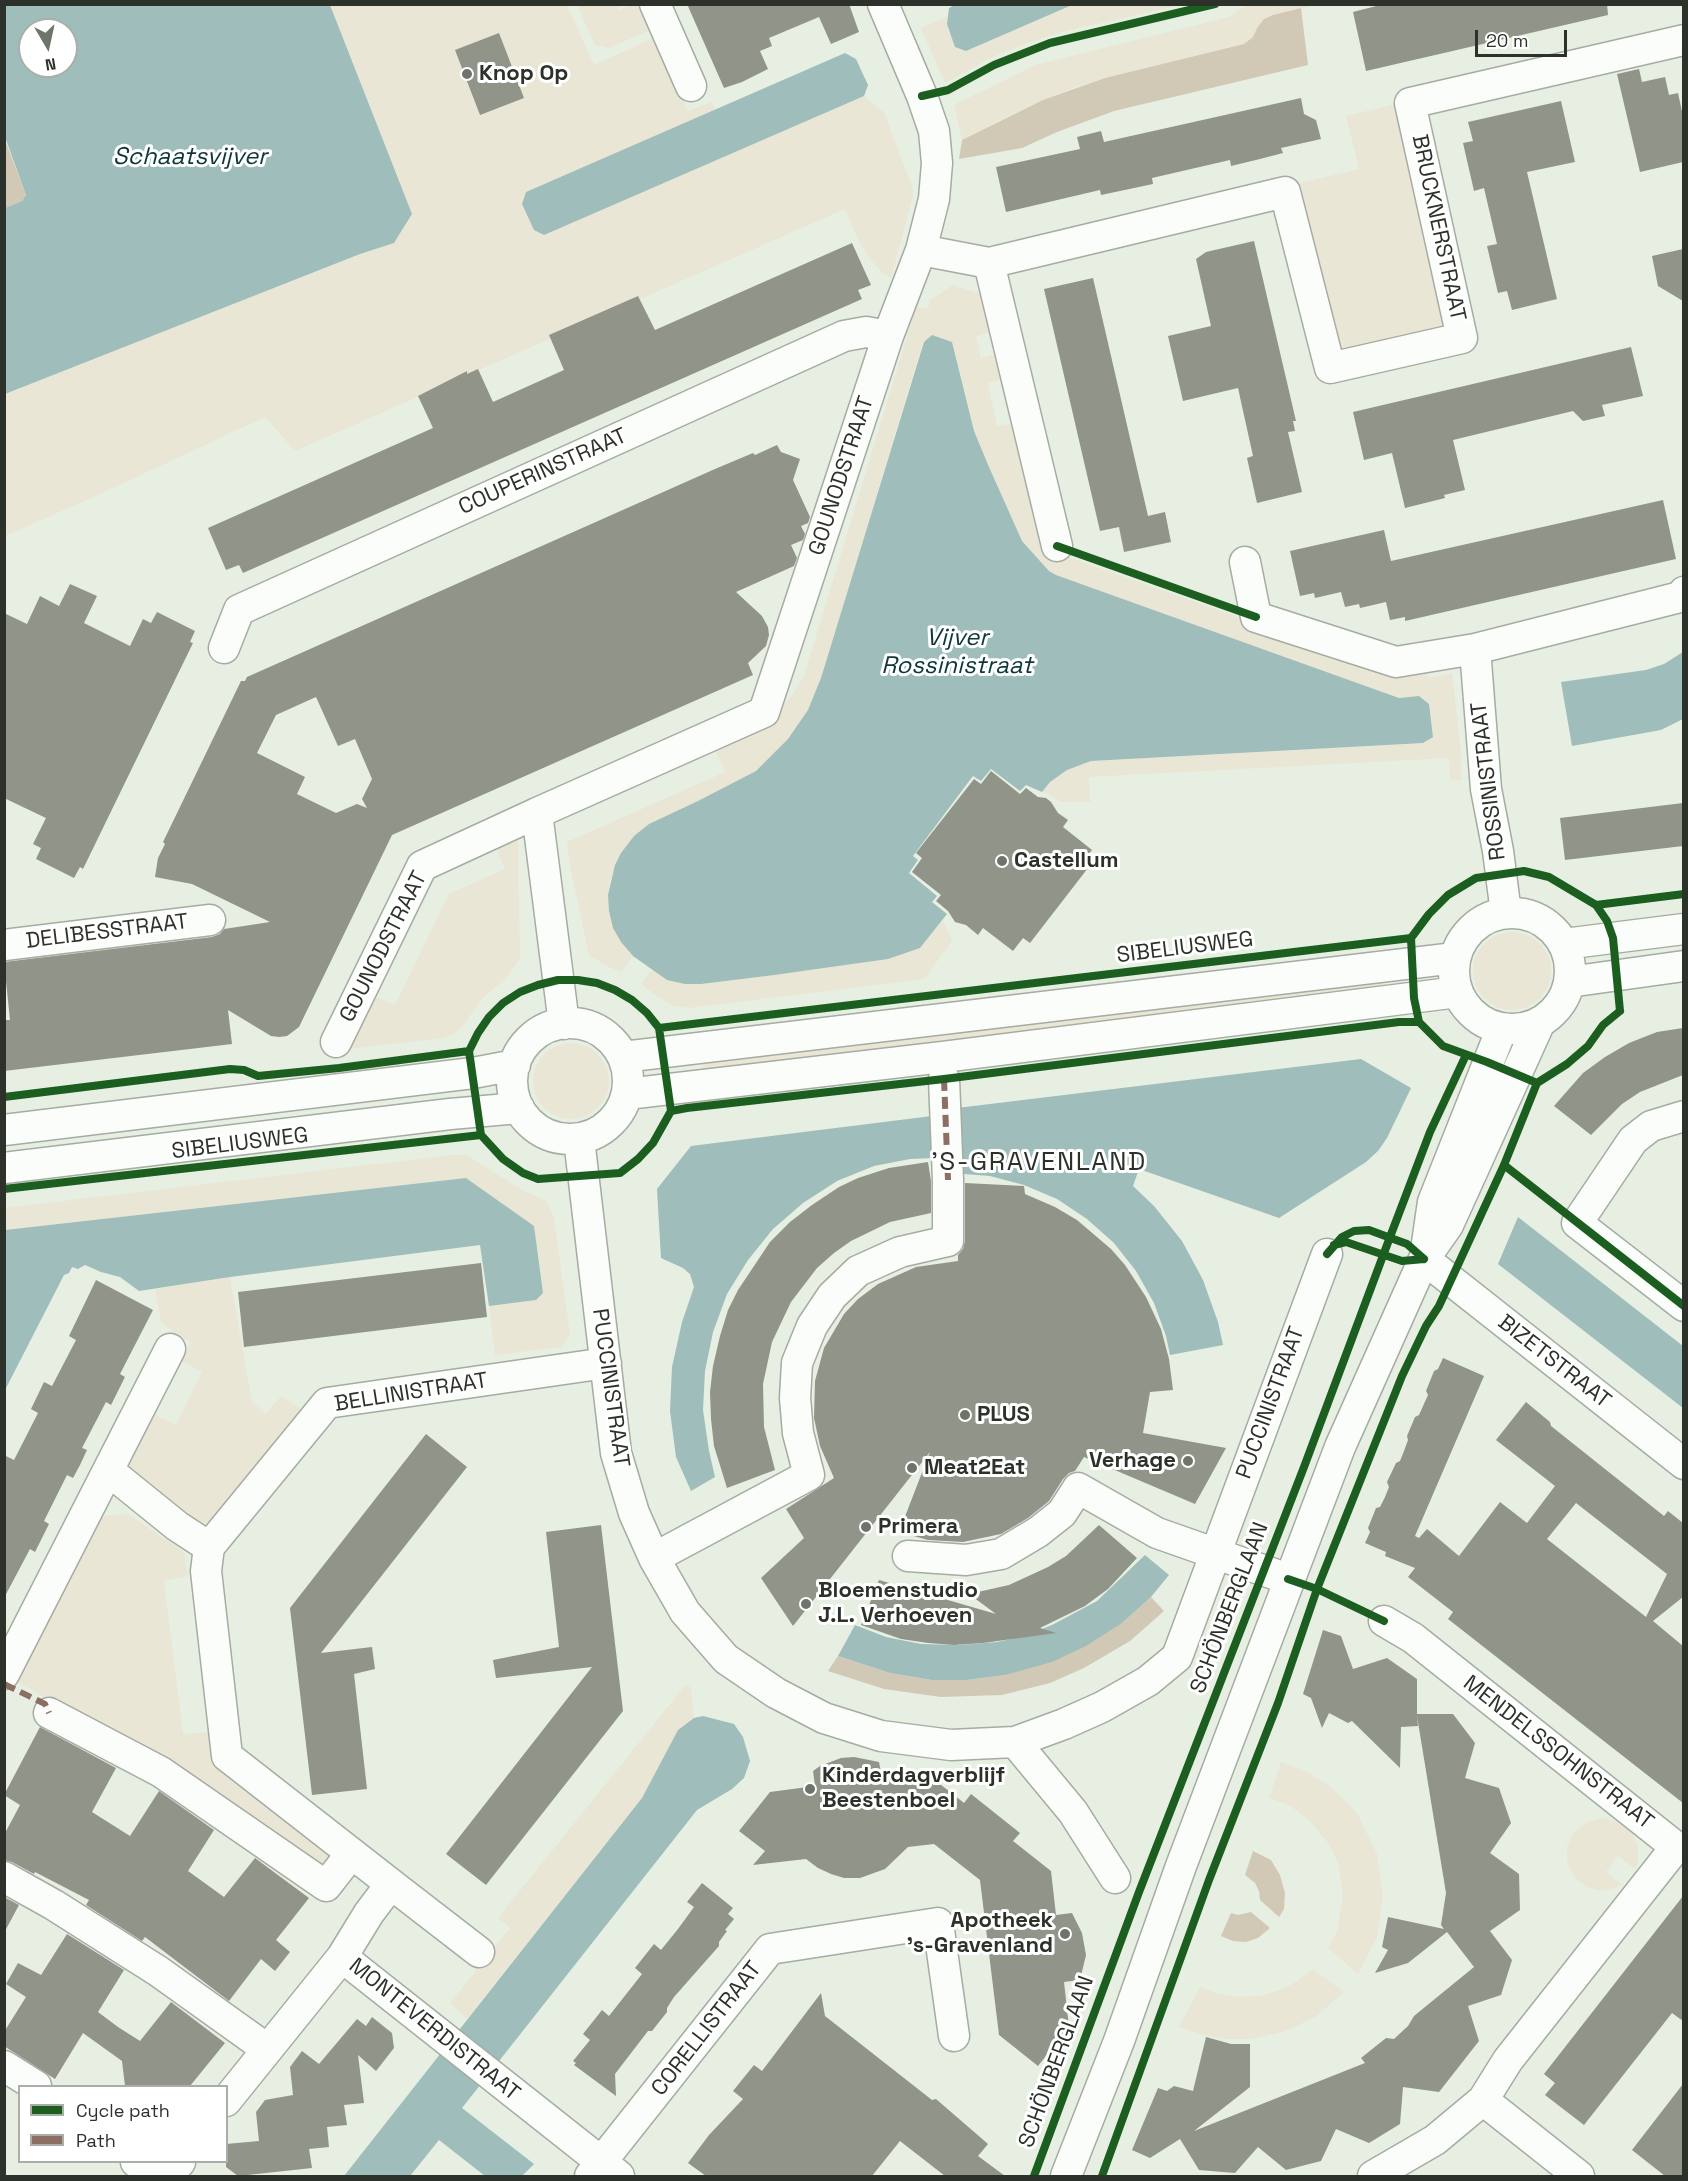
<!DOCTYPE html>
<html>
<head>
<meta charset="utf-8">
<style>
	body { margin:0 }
	#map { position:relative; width:1688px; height:2181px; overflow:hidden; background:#e6efe2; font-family:"Space Grotesk",sans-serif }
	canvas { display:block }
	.frame { position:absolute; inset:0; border:6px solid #2c3229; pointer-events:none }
	.legend { position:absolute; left:18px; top:2085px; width:210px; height:78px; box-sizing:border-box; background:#fff; border:2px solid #abada9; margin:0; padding:8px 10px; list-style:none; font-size:18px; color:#2c3229 }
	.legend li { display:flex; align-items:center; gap:12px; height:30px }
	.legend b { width:30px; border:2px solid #abada9 }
	.north { position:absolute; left:18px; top:18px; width:60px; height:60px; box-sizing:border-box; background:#fff; border:2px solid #abada9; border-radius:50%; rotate:171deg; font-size:16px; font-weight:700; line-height:24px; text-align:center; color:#2c3229 }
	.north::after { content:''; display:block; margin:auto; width:21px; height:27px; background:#6d746a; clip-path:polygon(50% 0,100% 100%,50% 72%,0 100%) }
	.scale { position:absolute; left:1475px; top:30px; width:92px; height:27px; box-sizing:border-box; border:3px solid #2c3229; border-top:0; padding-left:8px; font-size:18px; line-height:21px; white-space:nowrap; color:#2c3229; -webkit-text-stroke:4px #fff; paint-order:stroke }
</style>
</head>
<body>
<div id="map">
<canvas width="1688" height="2181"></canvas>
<div class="frame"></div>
<ul class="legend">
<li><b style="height:8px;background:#1b5e20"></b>Cycle path</li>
<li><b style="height:8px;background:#8d6e63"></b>Path</li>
</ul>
<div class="north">N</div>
<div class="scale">20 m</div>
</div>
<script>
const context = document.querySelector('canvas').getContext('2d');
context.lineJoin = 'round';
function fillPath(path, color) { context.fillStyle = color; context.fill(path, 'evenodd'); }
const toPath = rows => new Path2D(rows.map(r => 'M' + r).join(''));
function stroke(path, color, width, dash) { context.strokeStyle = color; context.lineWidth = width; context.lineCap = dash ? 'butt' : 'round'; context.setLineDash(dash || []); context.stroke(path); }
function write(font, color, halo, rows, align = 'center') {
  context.font = font + ' "Space Grotesk",sans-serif'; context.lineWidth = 6; context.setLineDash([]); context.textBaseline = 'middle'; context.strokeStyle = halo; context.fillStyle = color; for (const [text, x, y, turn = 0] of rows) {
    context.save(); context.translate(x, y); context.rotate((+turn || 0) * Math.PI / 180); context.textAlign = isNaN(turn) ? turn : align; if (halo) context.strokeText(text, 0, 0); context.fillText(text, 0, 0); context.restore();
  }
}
fillPath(toPath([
	[330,5,567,5,594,65,656,37,688,111,712,102,716,110,526,192,522,204,534,230,544,234,864,96,884,112,912,187,913,196,891,278,882,272,871,260,858,240,845,209,295,451,265,417,96,496,5,536,5,394,360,254,394,243,412,215],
	[577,5,617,5,619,10,631,5,642,5,653,29,609,48,595,45],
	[1072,5,1182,5,1066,31,1030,42,993,57,945,83,921,28,948,16,947,24,966,51],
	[1246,5,1317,5,1274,15,1257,28,1253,37,1244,44,1105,78,1073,88,1006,117,962,140,954,105,1035,65,1229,17],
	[1395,104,1448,332,1341,358,1300,183,1359,169,1346,116],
	[953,285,990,297,999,330,976,336,981,358,1004,353,1010,377,988,383,997,426,1020,422,1051,551,1391,671,1425,666,1428,678,1452,673,1461,753,1461,780,1450,781,1449,758,1089,777,1090,802,1060,802,1048,793,1042,792,1050,782,1067,770,1091,761,1423,743,1433,737,1429,704,1418,696,1399,698,1056,575,1049,571,1022,541,989,467,974,431,952,342,923,342,821,678,808,710,788,739,756,771,698,801,649,824,634,836,621,853,611,879,608,895,609,911,613,928,621,942,633,956,621,972,609,967,589,955,570,866,567,842,725,772,715,751,768,723,793,694,803,678,807,666,916,307,928,309,930,300],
	[511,841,518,842,520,959,506,978,483,998,462,1027,454,1034,443,1038,348,1049,374,996,395,1005,449,894,505,869,496,848],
	[943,920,952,941,924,979,688,1008,674,1006,659,998,641,984,652,969,667,980,920,948],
	'1473 971a39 39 0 1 1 78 0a39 39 0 1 1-78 0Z',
	[1382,975,1384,995,704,1076,702,1057],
	'533 1081a38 38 0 1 1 76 0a38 38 0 1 1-76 0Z',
	[452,1155,467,1155,520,1189,546,1201,554,1218,570,1335,561,1347,495,1355,489,1306,536,1300,534,1226,466,1178,5,1230,4,1208],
	[230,1277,252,1402,266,1414,281,1396,303,1410,218,1517,199,1525,125,1467,154,1414,176,1425,202,1372,181,1361,191,1343,161,1323,155,1289],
	[128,1514,184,1552,188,1576,164,1581,183,1734,211,1732,331,1856,324,1864,317,1866,312,1862,254,1817,171,1765,17,1682,99,1516],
	[686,1684,691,1688,694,1718,678,1730,642,1798,467,2019,450,2003,510,1928,498,1918],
	[1281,1762,1307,1772,1330,1786,1357,1813,1377,1854,1383,1895,1377,1937,1358,1974,1328,1948,1337,1931,1343,1896,1339,1866,1329,1844,1309,1820,1289,1805,1269,1798],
	[1603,1818,1618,1822,1631,1832,1638,1847,1638,1863,1635,1869,1618,1856,1606,1872,1621,1884,1618,1887,1602,1891,1587,1887,1574,1877,1567,1862,1567,1846,1574,1832,1587,1822],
	[1313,1969,1344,1992,1315,2017,1286,2031,1252,2039,1224,2039,1200,2034,1179,2027,1200,1987,1216,1993,1236,1997,1260,1996,1280,1990,1296,1982]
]), '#eae6d6');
fillPath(toPath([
	[1301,8,1308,65,1114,111,1057,132,1022,148,959,159,962,140,1043,100,1105,78,1244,44,1253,37,1257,28,1264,19,1273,15],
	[4,137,26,195,22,201,5,208],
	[1151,1597,1164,1611,1130,1641,1084,1668,1050,1683,1002,1695,941,1697,884,1689,828,1671,838,1656,890,1673,932,1680,967,1680,1005,1675,1122,1623],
	[1253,1851,1271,1860,1280,1875,1285,1893,1284,1909,1279,1917,1260,1900,1259,1891,1255,1883,1245,1875],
	[1251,1912,1270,1928,1258,1938,1246,1942,1233,1941,1221,1936,1231,1913,1238,1915]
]), '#d1c9b5');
fillPath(toPath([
	[5,4,330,5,412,214,394,243,360,254,5,394,5,208,22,201,26,195,5,137],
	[30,30,66,30,66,66,30,66],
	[957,4,1072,4,1072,5,966,51,955,47,947,24,949,8],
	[845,53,856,59,868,85,864,96,544,235,534,230,522,204,526,192],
	[932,335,952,342,974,431,989,467,1022,541,1049,571,1056,575,1399,698,1419,696,1429,704,1433,737,1423,743,1091,761,1067,770,1050,782,1042,792,1026,785,1020,791,991,769,981,781,973,776,913,856,918,860,909,873,937,896,932,902,947,914,920,948,888,959,774,975,701,984,685,984,667,980,633,956,621,942,613,928,609,911,608,895,615,865,621,853,634,836,649,824,698,801,756,771,788,739,808,710,821,678,924,342],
	[1683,652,1683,719,1661,730,1572,746,1561,682,1646,670,1664,664],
	[1361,1059,1411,1088,1387,1138,1378,1151,1366,1162,1279,1218,1139,1169,1133,1186,1154,1206,1182,1241,1203,1280,1218,1322,1223,1345,1170,1355,1166,1336,1154,1303,1136,1271,1114,1243,1087,1219,1057,1199,1024,1185,990,1176,964,1174,957,1108],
	[932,1116,934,1158,910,1159,874,1166,837,1181,803,1203,773,1229,748,1260,727,1294,713,1332,705,1371,703,1410,709,1451,715,1477,691,1491,676,1457,670,1411,672,1367,682,1322,694,1287,690,1274,683,1268,661,1258,657,1189,691,1146],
	[466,1178,534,1226,543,1293,536,1300,489,1306,480,1245,230,1277,139,1291,120,1277,101,1272,85,1265,78,1269,72,1267,69,1273,64,1275,5,1390,5,1230],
	[1518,1217,1683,1346,1683,1408,1498,1264],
	[1145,1555,1169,1575,1151,1597,1122,1623,1086,1646,1052,1662,1005,1675,967,1680,932,1680,890,1673,838,1656,855,1625,886,1637,921,1644,959,1645,997,1642,1025,1636,1052,1625,1097,1601],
	[703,1716,734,1724,743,1737,750,1761,744,1778,732,1789,697,1810,462,2108,534,2164,522,2176,485,2176,439,2140,410,2176,344,2176,642,1798,678,1730,694,1718]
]), '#9fbdba');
fillPath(toPath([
	[687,4,849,4,859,32,831,44,819,17,769,38,772,46,760,51,768,69,742,82,724,88],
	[1384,4,1607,4,1608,15,1366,71,1353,12],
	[499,33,524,98,480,115,455,50],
	[1639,69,1642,82,1665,77,1669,95,1678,93,1683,116,1683,162,1640,172,1617,74],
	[1301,98,1304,114,1316,120,1321,139,1281,148,1283,153,1260,159,1231,166,1230,160,1152,178,1153,184,1101,195,1100,190,1006,212,996,167,1080,149,1077,137,1101,131,1104,142],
	[1561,101,1575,162,1527,172,1557,299,1512,310,1507,291,1498,293,1487,246,1497,244,1484,188,1474,191,1463,143,1473,141,1468,122],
	[1254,241,1296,421,1293,421,1295,431,1288,432,1302,492,1257,503,1247,458,1253,456,1238,388,1183,401,1168,336,1211,326,1196,259,1206,252],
	[852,243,871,285,858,290,862,299,243,573,239,565,226,570,208,528,433,428,418,396,467,371,467,374,478,369,493,402,564,370,549,335,638,296,655,330],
	[1683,249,1683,301,1658,286,1652,256],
	[1093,278,1148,516,1165,512,1171,542,1124,552,1119,527,1100,531,1044,289],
	[1631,347,1643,396,1602,405,1605,416,1583,421,1573,411,1453,440,1465,490,1444,495,1445,498,1405,508,1392,453,1364,460,1353,412],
	[777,445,781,452,800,459,793,480,810,517,808,523,801,526,805,534,803,540,791,545,797,558,794,566,736,592,762,616,768,627,769,635,766,646,748,663,753,675,392,835,299,1027,287,1036,279,1037,271,1036,228,1010,232,1044,4,1071,4,1020,10,1020,4,962,212,937,220,934,224,929,270,922,192,884,155,877,158,858,165,844,163,842,241,681,245,681,247,677,715,469,753,453,755,455],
	[316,697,338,746,355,739,372,779,362,799,367,808,357,804,336,813,297,794,305,777,257,753,276,715],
	[1663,500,1676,559,1405,621,1405,617,1390,620,1386,602,1360,608,1359,604,1345,607,1341,592,1315,598,1314,593,1300,596,1290,551,1384,530,1391,561],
	[70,584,97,596,84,623,130,646,143,619,151,623,157,612,195,631,190,642,193,643,83,869,80,867,74,878,36,859,41,848,33,844,46,818,4,798,4,613,27,624,40,596,59,606],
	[991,771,1020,794,1026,788,1038,797,1046,798,1051,802,1058,813,1068,820,1063,827,1092,850,1081,863,1088,868,1030,943,1023,938,1013,951,983,928,978,935,966,925,955,922,948,911,936,901,941,895,912,872,922,858,916,853,974,779,981,784],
	[1683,803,1683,846,1565,860,1560,818],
	[1683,1028,1683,1075,1640,1092,1622,1104,1591,1135,1554,1106,1583,1073,1605,1057,1629,1043,1657,1032],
	[928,1162,931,1181,931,1213,890,1222,851,1241,834,1253,817,1268,791,1302,772,1342,763,1384,764,1427,775,1470,727,1488,714,1446,711,1419,710,1392,713,1366,720,1336,728,1310,738,1290,770,1242,790,1222,812,1205,839,1187,858,1178,889,1168],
	[965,1183,1024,1186,1025,1194,1055,1207,1077,1220,1111,1249,1125,1265,1146,1297,1161,1329,1169,1359,1173,1390,1150,1392,1143,1433,1226,1448,1195,1504,1084,1457,1075,1471,1069,1473,1063,1479,1049,1501,1028,1518,1001,1534,963,1542,928,1540,899,1532,930,1452,793,1626,761,1578,804,1538,786,1509,834,1478,820,1446,814,1418,815,1381,824,1348,844,1314,858,1299,878,1284,916,1267,958,1261,958,1255,963,1249,965,1241],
	[481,1263,487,1317,244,1347,238,1292],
	[96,1280,153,1310,120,1374,125,1377,111,1405,106,1402,82,1448,87,1450,80,1465,73,1478,67,1475,44,1521,49,1524,35,1552,30,1549,4,1598,4,1455,14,1460,38,1413,31,1409,44,1382,52,1386,76,1340,69,1336],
	[1443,1358,1484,1376,1415,1536,1419,1538,1427,1529,1459,1556,1500,1502,1527,1523,1555,1486,1496,1440,1526,1402,1550,1422,1551,1426,1664,1516,1668,1511,1683,1523,1683,1597,1653,1621,1683,1646,1683,1803,1448,1619,1453,1612,1408,1577,1415,1568,1385,1556,1386,1552,1365,1543,1370,1532,1368,1528,1376,1508,1380,1507,1385,1497,1389,1487,1387,1482,1396,1463,1400,1461,1404,1451,1408,1440,1407,1436,1415,1417,1419,1415,1428,1395,1426,1391,1434,1371,1438,1369],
	[1576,1503,1667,1574,1646,1617,1547,1539],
	[426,1434,467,1467,321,1653,372,1647,375,1669,354,1674,367,1789,312,1795,290,1608],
	[601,1525,623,1711,486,1885,446,1854,592,1667,496,1678,493,1660,559,1647,546,1532],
	[1099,1525,1137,1558,1108,1589,1085,1606,1040,1628,1056,1633,983,1643,954,1645,928,1643,901,1639,861,1625,879,1580,996,1614,969,1594,1009,1585,1048,1567,1066,1556],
	[1323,1630,1341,1636,1353,1669,1387,1658,1417,1679,1417,1714,1453,1714,1475,1743,1465,1778,1499,1788,1511,1823,1490,1853,1519,1874,1520,1910,1490,1931,1512,1960,1501,1995,1468,2006,1479,2041,1439,2092,1403,2087,1400,2124,1369,2143,1336,2129,1321,2161,1286,2170,1258,2147,1235,2173,1199,2170,1180,2139,1150,2158,1132,2150,1158,2088,1167,2091,1174,2086,1193,2091,1206,2037,1231,2044,1250,2044,1250,2087,1194,2131,1365,2063,1361,2058,1386,2038,1394,2039,1408,2026,1414,2016,1474,1967,1447,1932,1408,1963,1375,1973,1388,1950,1382,1947,1388,1917,1444,1929,1441,1925,1446,1893,1417,1716,1418,1726,1401,1727,1400,1768,1352,1721,1348,1723,1329,1713,1322,1728,1311,1698,1303,1694],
	[40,1727,116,1768,92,1812,130,1836,159,1791,214,1830,188,1871,224,1897,255,1858,309,1898,276,1940,290,1952,275,1971,261,1959,229,2001,145,1937,142,1941,86,1905,89,1900,35,1872,34,1874,12,1862,4,1860,4,1835,20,1805,4,1795],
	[854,1757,879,1762,882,1778,926,1773,964,1803,971,1794,1020,1833,1013,1841,1051,1871,1056,1915,1072,1913,1082,1933,1086,1955,1080,1980,1064,1982,1069,2027,1038,2066,999,2035,980,1880,934,1844,908,1847,885,1869,860,1878,844,1878,831,1874,818,1868,806,1859,753,1865,765,1851,739,1831,770,1792,815,1786,813,1771,820,1766,841,1758],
	[702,1883,733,1908,728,1914,734,1919,725,1930,727,1931,719,1942,719,1946,674,1997,667,2008,667,2012,652,2031,648,2031,615,2074,616,2096,574,2065,576,2063,573,2061,590,2040,583,2034,602,2010,609,2016,642,1974,635,1968,654,1944,661,1950,678,1929,694,1907,687,1902],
	[1683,1896,1683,2021,1672,2013,1584,2125,1545,2095,1555,2083,1544,2074],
	[4,1897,19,1905,4,1933],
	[67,1934,124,1970,98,2012,118,2027,140,2041,171,2002,225,2043,190,2086,125,2086,122,2061,83,2033,55,2079,4,2046,4,2032,26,1997,6,1984,18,1963,41,1975],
	[821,1993,825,2016,932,2100,936,2099,988,2144,978,2156,1005,2176,945,2176,900,2141,872,2176,706,2176,688,2163,709,2135,743,2099,733,2091,754,2065,762,2071],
	[372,2017,392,2033,394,2048,376,2071,358,2055,364,2103,344,2105,347,2125,327,2127,329,2147,309,2149,312,2168,238,2176,226,2167,226,2144,259,2141,256,2112,265,2100,293,2095,290,2067,302,2051,319,2064,357,2019,366,2026],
	[1683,2084,1683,2176,1665,2176,1632,2150]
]), '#919489');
const minor = toPath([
	[655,4,691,86],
	[921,250,989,263,1285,192,1330,368,1462,338,1410,103,1684,40],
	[989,263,1057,546],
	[1245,562,1256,617,1396,662,1475,649,1680,597,1684,592],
	[224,648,239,610,844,336,866,332,888,336],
	[1475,649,1486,789,1498,851,1506,913],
	'1454 971a58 58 0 1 1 116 0a58 58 0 1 1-116 0Z',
	[1564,944,1684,929],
	[4,945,210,920],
	[1569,982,1684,966],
	'512 1081a58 58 0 1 1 116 0a58 58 0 1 1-116 0Z',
	[564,1024,537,813,764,712,888,336,921,250,934,199,937,163,934,131,922,96,883,4],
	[336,1042,422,866,537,813],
	[623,1057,1455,958],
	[627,1094,943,1057,1458,992],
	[1684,1116,1651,1126,1633,1140,1577,1223,1684,1306],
	[4,1130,473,1073,515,1065],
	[579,1139,616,1453,634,1513,654,1558,685,1612,726,1659,776,1693,824,1718,881,1736,951,1745,1015,1742,1064,1724,1102,1707,1148,1681,1177,1657,1327,1254],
	[4,1168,450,1114,519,1108],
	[1426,1250,1433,1202,1502,1028],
	[1424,1259,1684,1464],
	[109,1471,177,1526,209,1547],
	[908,1556,966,1560,1001,1554,1038,1532,1062,1513,1078,1488,1157,1533,1288,1579],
	[654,1558,809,1475,798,1433,795,1398,797,1363,812,1326,832,1296,858,1271,900,1252,948,1241,948,1180,944,1079],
	[4,1674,170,1349],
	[49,1713,161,1772,326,1886,351,1854],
	[1015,1742,1073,1812,1115,1878],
	[4,1877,54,1905,158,1971,267,2049],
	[391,1884,479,1952],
	[342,1957,369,1913,391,1884,227,1756,206,1571,209,1547,327,1403,606,1363],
	[4,2066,36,2086],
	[1483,2100,1579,2176],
	[226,2101,342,1957,619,2176],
	[136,2162,155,2176],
	[168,2176,180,2162],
	[590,2176,770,1949,938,1923,954,2036],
	[1066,2176,1119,2041,1181,1866,1340,1447,1424,1259,1448,1225,1540,1022],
	[1373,2176,1435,2140,1483,2100,1508,2060,1676,1847,1413,1638,1384,1621]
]);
stroke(minor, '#a5aca2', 33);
stroke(minor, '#fbfdfb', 30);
stroke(toPath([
	[944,1079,948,1180],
	[4,1684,45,1704,49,1713]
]), '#8d6e63', 6, [12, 6]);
stroke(toPath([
	[922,96,948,90,994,65,1050,43,1215,4],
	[1057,546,1256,617],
	[1596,905,1607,921,1613,938,1620,1011],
	[1411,938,1414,998,1419,1022],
	[558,980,578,980,597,983,615,990,632,1000,647,1013,659,1028,671,1111,653,1143,638,1159,620,1173,538,1179,523,1173,503,1159,481,1135,469,1051,478,1033,489,1017,503,1003,520,992,538,985,558,980],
	[659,1028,1411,938,1429,914,1448,895,1476,878,1524,871,1549,877,1596,905,1684,894],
	[1537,1083,1567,1064,1588,1046,1603,1025,1620,1011],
	[4,1097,230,1069,244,1070,258,1076,339,1068,469,1051],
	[671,1111,687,1108,944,1079,1399,1022,1419,1022,1443,1046,1487,1062,1537,1083],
	[1504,1165,1684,1306],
	[4,1189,481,1135],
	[1334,1245,1346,1242,1402,1261,1424,1259],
	[1327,1254,1342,1237,1354,1231,1369,1230,1407,1244,1424,1259],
	[1288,1579,1317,1589,1384,1621],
	[1034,2176,1139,1892,1304,1467,1390,1237,1430,1132,1466,1055],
	[1102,2176,1209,1880,1278,1703,1317,1589,1402,1376,1426,1326,1439,1306,1504,1165,1537,1083]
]), '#1b5e20', 8);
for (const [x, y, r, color] of [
	[467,74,6,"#6d746a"],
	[1002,861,6,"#6d746a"],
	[965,1415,6,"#6d746a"],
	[1188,1461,6,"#6d746a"],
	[912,1468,6,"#6d746a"],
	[866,1527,6,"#6d746a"],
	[806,1604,6,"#6d746a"],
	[810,1789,6,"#6d746a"],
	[1065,1934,6,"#6d746a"]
]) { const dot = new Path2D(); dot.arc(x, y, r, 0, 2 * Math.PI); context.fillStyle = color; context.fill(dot); stroke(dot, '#fff', 2); }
write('bold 22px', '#2c3229', '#fff', [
	["Knop Op",479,74],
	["Castellum",1014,861],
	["PLUS",977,1415],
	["Verhage",1176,1461,"right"],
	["Meat2Eat",924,1468],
	["Primera",878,1527],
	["Bloemenstudio",818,1591],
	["J.L. Verhoeven",818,1616],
	["Kinderdagverblijf",822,1776],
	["Beestenboel",822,1801],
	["Apotheek",1053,1921,"right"],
	["'s-Gravenland",1053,1946,"right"]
], 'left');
write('22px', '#2c3229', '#fff', [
	["BRUCKNERSTRAAT",1438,228,78],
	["COUPERINSTRAAT",543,472,-24],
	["GOUNODSTRAAT",842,476,-72],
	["ROSSINISTRAAT",1489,781,-97],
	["DELIBESSTRAAT",107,932,-7],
	["GOUNODSTRAAT",384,947,-63],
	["SIBELIUSWEG",1185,948,-7],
	["SIBELIUSWEG",240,1144,-7],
	["BIZETSTRAAT",1554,1362,38],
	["PUCCINISTRAAT",610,1388,82],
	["BELLINISTRAAT",411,1393,-9],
	["PUCCINISTRAAT",1271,1403,-70],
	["SCHÖNBERGLAAN",1230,1608,-69],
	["MENDELSSOHNSTRAAT",1558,1753,38],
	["CORELLISTRAAT",707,2029,-52],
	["MONTEVERDISTRAAT",434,2030,39],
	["SCHÖNBERGLAAN",1057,2062,-70]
]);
write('italic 24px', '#0f3738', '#fff', [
	["Schaatsvijver",190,157],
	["Vijver",957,638],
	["Rossinistraat",957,666]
]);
context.letterSpacing = '1.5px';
write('26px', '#2c3229', '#fff', [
	["'S-GRAVENLAND",1039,1163]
]);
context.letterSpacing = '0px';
</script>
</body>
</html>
